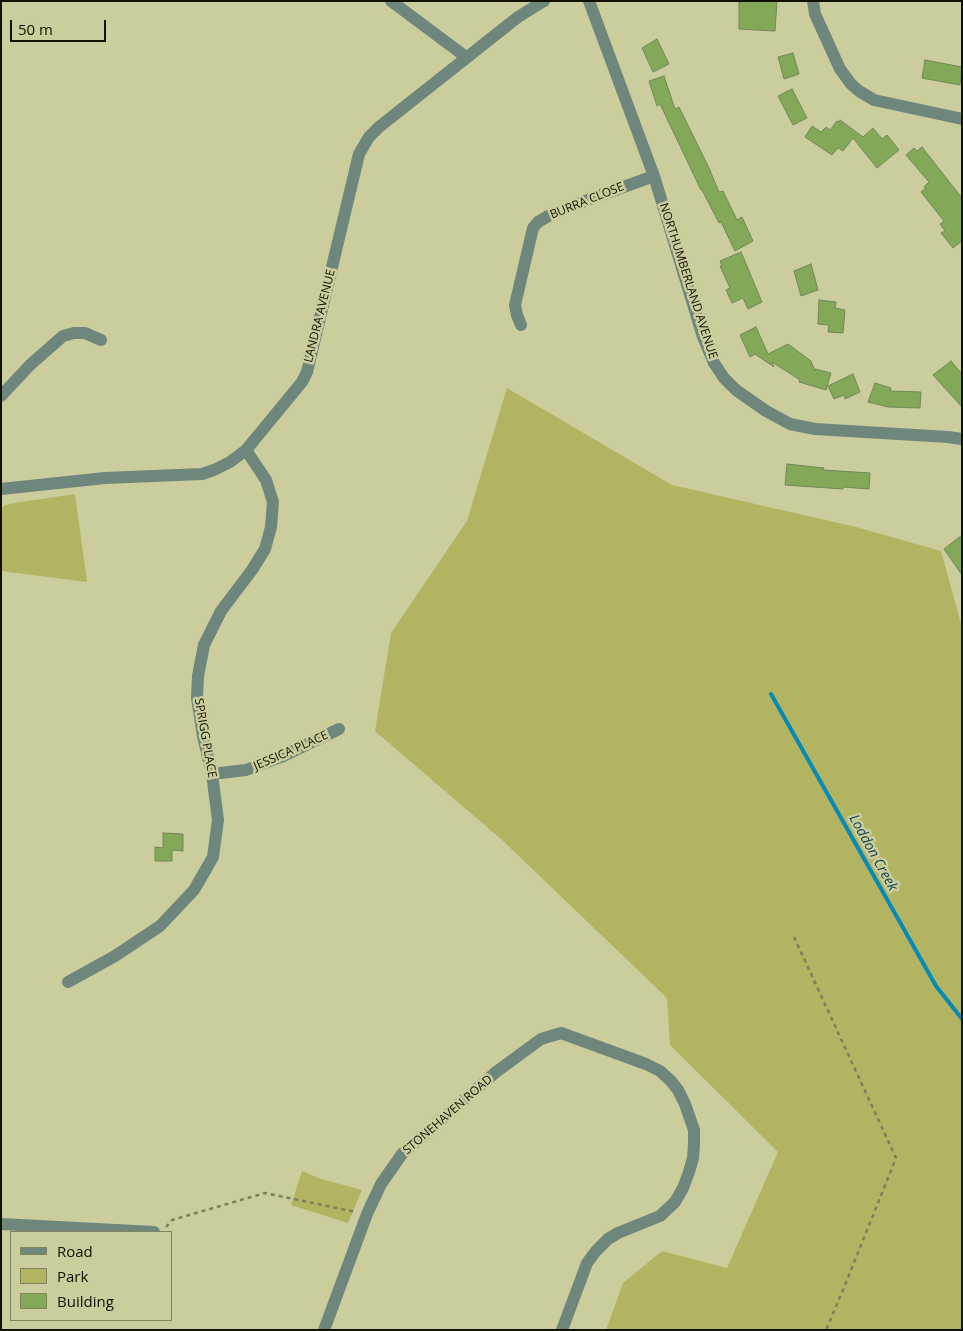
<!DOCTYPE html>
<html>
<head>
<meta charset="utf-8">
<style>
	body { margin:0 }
	#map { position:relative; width:963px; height:1331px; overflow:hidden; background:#cbcd9c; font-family:"Open Sans",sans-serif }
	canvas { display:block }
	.frame { position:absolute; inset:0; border:2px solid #111102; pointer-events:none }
	.legend { position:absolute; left:10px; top:1231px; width:162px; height:90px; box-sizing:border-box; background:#cbcd9c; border:1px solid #81825e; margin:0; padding:6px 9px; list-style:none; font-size:15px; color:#111102 }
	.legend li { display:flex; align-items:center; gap:10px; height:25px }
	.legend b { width:25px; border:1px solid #81825e }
	.scale { position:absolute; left:10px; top:20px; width:96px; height:22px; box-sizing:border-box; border:2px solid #111102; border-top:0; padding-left:6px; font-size:15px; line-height:18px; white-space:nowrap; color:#111102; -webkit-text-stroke:4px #cbcd9c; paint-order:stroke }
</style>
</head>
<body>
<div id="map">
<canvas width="963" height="1331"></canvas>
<div class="frame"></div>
<ul class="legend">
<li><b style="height:6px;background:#6f867d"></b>Road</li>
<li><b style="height:14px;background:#b3b462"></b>Park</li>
<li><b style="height:14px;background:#83a858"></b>Building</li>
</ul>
<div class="scale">50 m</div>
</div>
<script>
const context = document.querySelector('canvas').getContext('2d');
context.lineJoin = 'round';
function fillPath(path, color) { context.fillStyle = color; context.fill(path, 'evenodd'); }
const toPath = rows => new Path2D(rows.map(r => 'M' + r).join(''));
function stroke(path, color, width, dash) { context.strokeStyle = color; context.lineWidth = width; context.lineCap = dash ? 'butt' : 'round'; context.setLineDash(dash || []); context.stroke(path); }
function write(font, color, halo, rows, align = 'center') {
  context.font = font + ' "Open Sans",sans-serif'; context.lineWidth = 5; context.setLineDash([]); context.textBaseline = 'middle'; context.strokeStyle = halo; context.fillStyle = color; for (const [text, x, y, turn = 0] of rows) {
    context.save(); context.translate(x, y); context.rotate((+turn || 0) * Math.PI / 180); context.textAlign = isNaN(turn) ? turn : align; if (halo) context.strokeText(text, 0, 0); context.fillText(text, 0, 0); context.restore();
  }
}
fillPath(toPath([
	[507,388,672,485,856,527,941,551,962,627,962,1330,606,1330,623,1283,662,1251,727,1268,778,1152,670,1045,667,998,501,839,375,731,391,633,467,521],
	[75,494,87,582,1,571,1,508,6,505,14,503],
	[302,1171,321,1179,362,1190,348,1223,291,1205]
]), '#b3b462');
stroke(toPath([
	[771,694,936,986,962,1019]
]), '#078ab5', 4);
const building = toPath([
	[739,1,777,1,775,31,739,29,739,1],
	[657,39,669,64,653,72,642,48,657,39],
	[793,53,799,74,784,79,778,57,793,53],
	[925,60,962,67,960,85,922,78,925,60],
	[664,76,675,109,679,107,709,168,719,192,723,191,737,220,742,217,753,241,735,251,721,222,719,223,702,190,701,190,660,104,657,106,649,81,664,76],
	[792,89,807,118,793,125,778,96,792,89],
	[840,120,863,137,873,128,882,139,887,135,899,150,877,168,853,138,843,151,838,148,832,155,805,137,812,126,821,132,826,127,830,130,837,121,839,122,840,120],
	[922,147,962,198,962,241,953,248,941,233,945,231,940,224,944,221,921,192,926,188,924,187,929,182,906,155,914,148,917,151,922,147],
	[741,252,762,302,748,309,743,298,732,303,726,290,730,288,720,266,722,266,720,261,741,252],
	[811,264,818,290,801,296,794,271,811,264],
	[819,300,836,302,835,308,845,310,843,333,828,332,829,325,818,324,819,300],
	[756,327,768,354,788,344,811,361,815,371,815,369,831,373,826,390,799,382,800,380,772,362,774,367,755,354,750,357,740,335,756,327],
	[951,361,962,374,962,407,933,375,951,361],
	[853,374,860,392,845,399,844,395,834,399,828,386,853,374],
	[875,383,891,388,890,391,921,392,920,408,888,407,868,402,875,383],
	[787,464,824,468,823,470,870,473,869,489,843,487,843,489,785,485,787,464],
	[962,535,962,575,944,549,962,535],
	[163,833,183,834,183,851,172,850,172,861,155,861,155,847,163,848,163,833]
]);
fillPath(building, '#83a858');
stroke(building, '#72865d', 1);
stroke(toPath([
	[794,937,896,1158,845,1285,826,1330],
	[166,1227,172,1220,265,1193,356,1212]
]), '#7d7e5b', 2.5, [4, 4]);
stroke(toPath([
	[391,1,466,57],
	[589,1,654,176,703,337,714,363,724,378,736,390,766,411,790,424,815,429,948,437,962,439],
	[813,1,815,14,840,69,851,84,859,91,874,100,962,119],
	[521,325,517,315,515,305,533,228,538,222,550,215,590,199,654,176],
	[1,396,30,365,63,336,74,333,85,333,101,340],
	[1,489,105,478,202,474,214,470,230,462,246,450,302,382,307,372,359,154,369,137,379,127,518,17,544,1],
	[212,774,246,770,281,757,339,729],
	[68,982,115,956,160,926,194,890,213,857,218,820,212,774,203,736,197,698,198,676,204,645,221,611,252,570,265,549,271,527,273,502,266,480,246,450],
	[1,1224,154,1232],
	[324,1330,367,1214,381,1184,402,1154,496,1072,541,1039,561,1033,646,1064,660,1071,671,1081,678,1090,685,1104,694,1130,694,1144,693,1158,689,1172,683,1188,675,1202,660,1216,618,1233,608,1239,596,1251,587,1263,562,1330]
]), '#6f867d', 12);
write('12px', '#111102', '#cbcd9c', [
	["BURRA CLOSE",587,201,-22],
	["NORTHUMBERLAND AVENUE",688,281,72],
	["LANDRA AVENUE",320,316,-76],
	["SPRIGG PLACE",205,738,80],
	["JESSICA PLACE",291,751,-24],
	["STONEHAVEN ROAD",448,1115,-41]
]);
write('italic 14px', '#174457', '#cbcd9c', [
	["Loddon Creek",873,853,61]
]);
</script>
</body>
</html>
